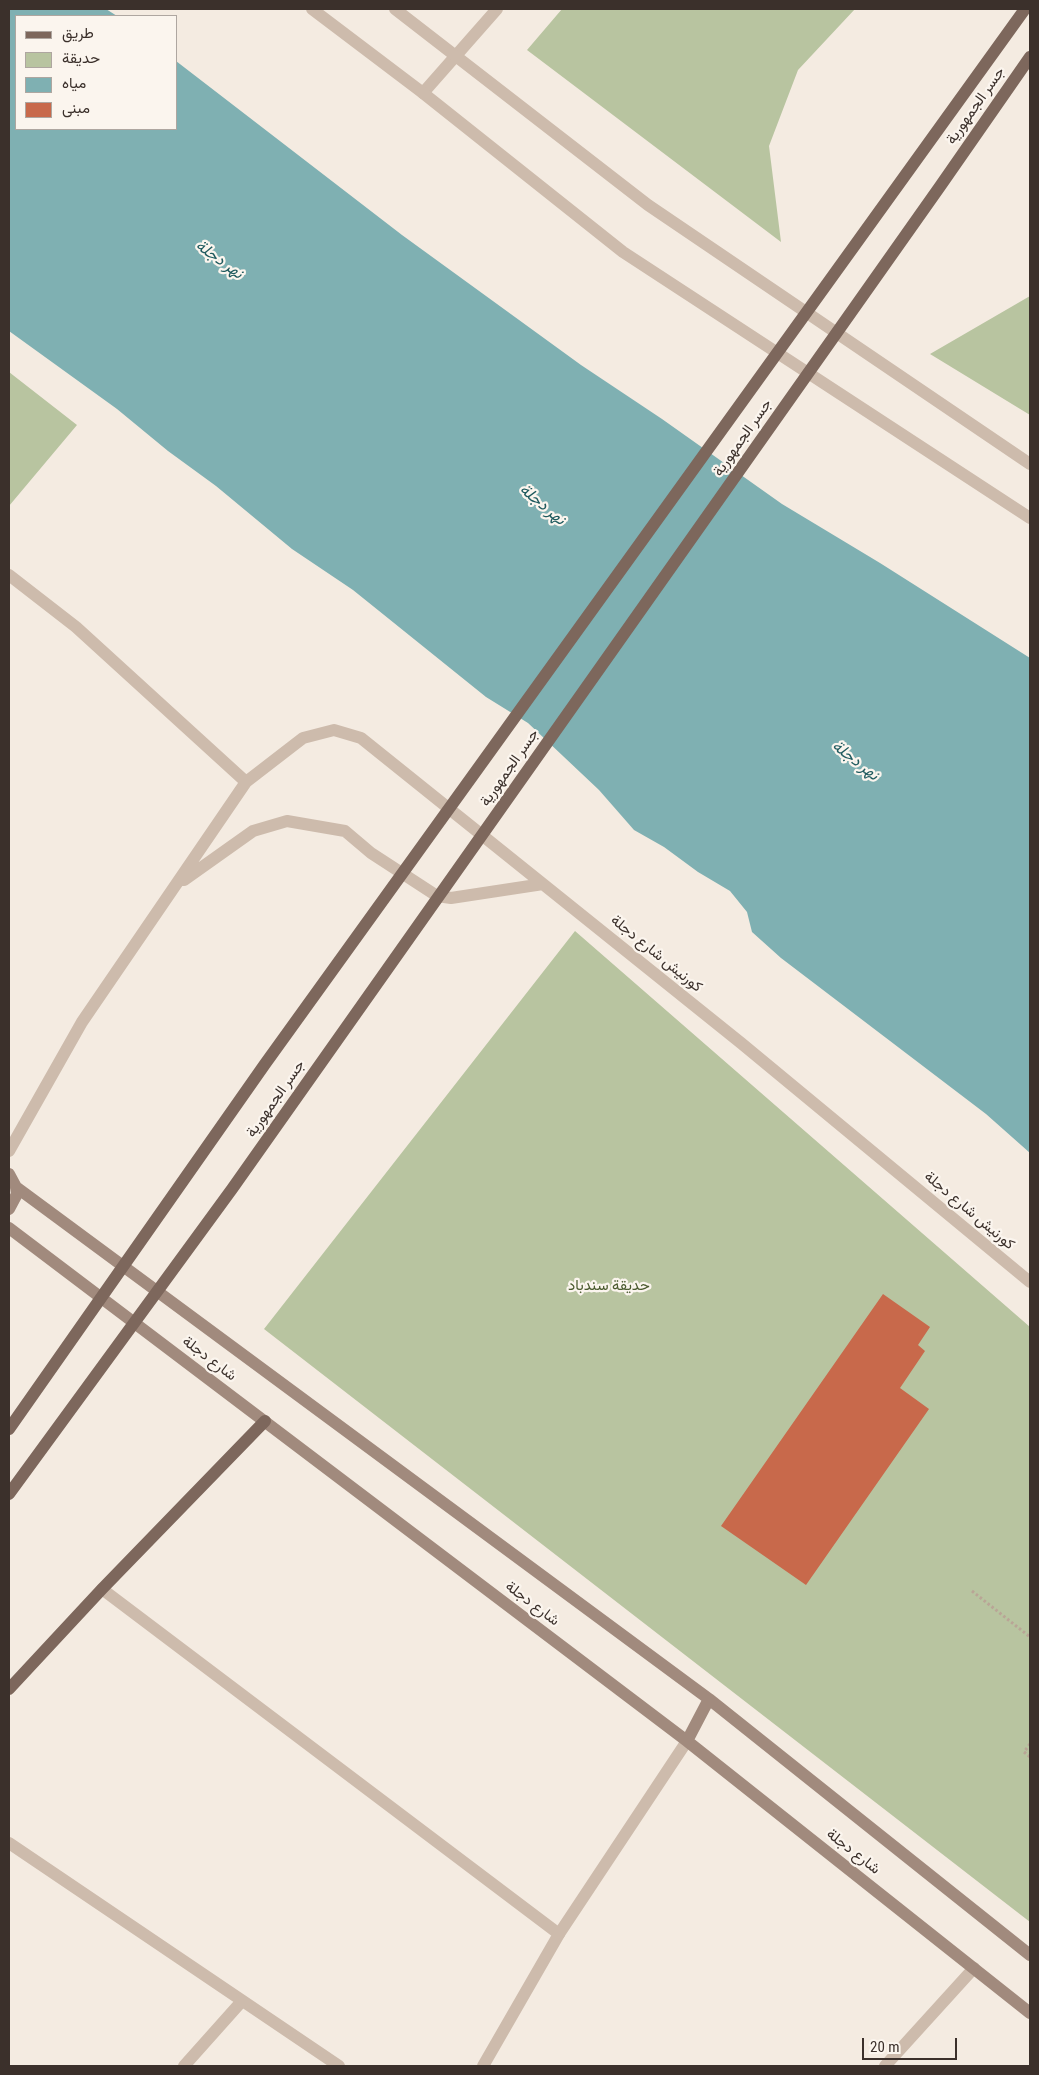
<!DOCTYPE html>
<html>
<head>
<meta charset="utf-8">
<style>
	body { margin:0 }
	#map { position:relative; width:1039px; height:2075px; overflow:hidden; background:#f4ebe1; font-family:"Roboto Condensed",Vazirmatn,sans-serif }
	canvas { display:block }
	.frame { position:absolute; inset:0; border:10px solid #3b302b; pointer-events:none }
	.legend { position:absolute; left:15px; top:15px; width:162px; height:115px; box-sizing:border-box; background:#fbf5ee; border:1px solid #aea6a0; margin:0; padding:6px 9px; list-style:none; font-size:15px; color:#3b302b }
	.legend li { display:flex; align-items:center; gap:10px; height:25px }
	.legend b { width:25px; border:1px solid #aea6a0 }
	.scale { position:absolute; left:862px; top:2038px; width:95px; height:22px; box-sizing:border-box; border:2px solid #3b302b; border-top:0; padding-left:6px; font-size:15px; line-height:18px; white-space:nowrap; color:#3b302b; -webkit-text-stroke:4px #fbf5ee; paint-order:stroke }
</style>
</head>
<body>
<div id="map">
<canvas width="1039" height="2075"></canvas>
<div class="frame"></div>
<ul class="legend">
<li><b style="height:6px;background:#7d675c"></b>طريق</li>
<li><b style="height:14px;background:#b8c4a0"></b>حديقة</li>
<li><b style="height:14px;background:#7fb0b2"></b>مياه</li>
<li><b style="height:14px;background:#c8694b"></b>مبنى</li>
</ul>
<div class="scale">20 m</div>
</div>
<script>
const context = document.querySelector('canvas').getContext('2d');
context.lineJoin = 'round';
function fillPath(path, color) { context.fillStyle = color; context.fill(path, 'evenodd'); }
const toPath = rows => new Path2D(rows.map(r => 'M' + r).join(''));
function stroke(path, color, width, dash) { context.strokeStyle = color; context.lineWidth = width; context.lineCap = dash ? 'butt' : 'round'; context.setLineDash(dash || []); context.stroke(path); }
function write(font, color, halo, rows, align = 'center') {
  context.font = font + ' "Roboto Condensed",Vazirmatn,sans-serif'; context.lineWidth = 4.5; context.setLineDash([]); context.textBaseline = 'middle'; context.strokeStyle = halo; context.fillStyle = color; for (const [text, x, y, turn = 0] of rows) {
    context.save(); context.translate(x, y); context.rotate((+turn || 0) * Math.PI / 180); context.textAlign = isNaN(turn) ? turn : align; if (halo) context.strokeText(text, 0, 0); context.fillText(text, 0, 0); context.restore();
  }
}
fillPath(toPath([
	[562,9,855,9,798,70,769,146,781,242,527,50],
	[1030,296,1030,415,930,354],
	[9,372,77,425,9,506],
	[575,931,1030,1327,1030,1922,264,1329]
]), '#b8c4a0');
fillPath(toPath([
	[9,9,106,9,117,16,16,16,16,129,176,129,176,61,402,235,581,365,662,419,782,504,880,563,1030,658,1030,1153,986,1114,781,958,752,932,747,912,730,891,698,872,664,847,634,830,599,790,528,723,486,697,353,590,292,549,216,486,168,451,117,409,9,331]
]), '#7fb0b2');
fillPath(toPath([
	[883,1294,930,1327,918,1345,925,1351,900,1388,929,1409,806,1585,721,1526]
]), '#c8694b');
stroke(toPath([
	[972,1591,1030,1637],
	[1030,1744,1024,1752,1030,1757]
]), '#b9a596', 3, [2.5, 2.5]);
stroke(toPath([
	[184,2066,242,2001]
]), '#cdbbac', 12);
stroke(toPath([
	[423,93,497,9],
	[9,575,76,627,246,782],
	[184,880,253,831,287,821,345,831,371,853,437,896,451,898,543,884],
	[9,1151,82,1022,246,782,303,738,334,730,361,738,741,1043,1030,1282],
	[102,1589,559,1934],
	[9,1843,339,2066],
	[885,2066,974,1968]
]), '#cdbbac', 12);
stroke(toPath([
	[312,9,423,93,623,252,1030,518],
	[395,9,648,205,1030,464],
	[483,2066,559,1934,687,1741]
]), '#cdbbac', 12);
stroke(toPath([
	[9,1174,16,1187,17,1194,9,1209],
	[16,1187,709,1699,1030,1955],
	[9,1228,687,1741,1030,2013],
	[687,1741,709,1699]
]), '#a18a7d', 12);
stroke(toPath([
	[9,1689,102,1589,265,1421]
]), '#7d675c', 12);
stroke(toPath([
	[9,1429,265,1064,1025,9],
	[9,1494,232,1189,941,185,1030,57]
]), '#7d675c', 12);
write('15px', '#3b302b', '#fbf5ee', [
	["جسر الجمهورية",976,106,-55],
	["جسر الجمهورية",743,438,-55],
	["جسر الجمهورية",510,768,-55],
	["كورنيش شارع دجلة",656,954,39],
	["جسر الجمهورية",276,1099,-55],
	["كورنيش شارع دجلة",969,1211,40],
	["شارع دجلة",209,1359,37],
	["شارع دجلة",532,1604,37],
	["شارع دجلة",853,1852,38]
]);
write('15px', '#4a5a2e', '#fbf5ee', [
	["حديقة سندباد",609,1286]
]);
write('italic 16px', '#1f5a5e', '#fbf5ee', [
	["نهر دجلة",219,260,36],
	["نهر دجلة",542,505,40],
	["نهر دجلة",855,761,38]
]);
</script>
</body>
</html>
